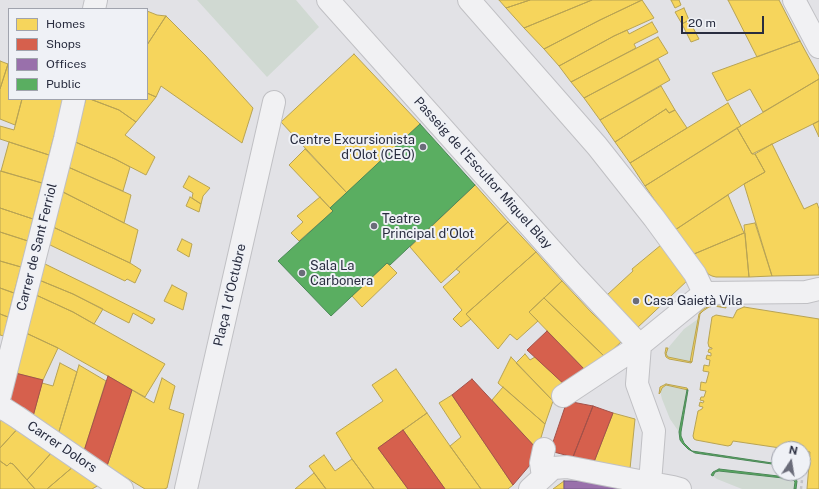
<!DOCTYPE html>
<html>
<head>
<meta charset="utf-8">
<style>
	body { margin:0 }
	#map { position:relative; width:819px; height:489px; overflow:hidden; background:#e2e2e6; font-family:"Public Sans",sans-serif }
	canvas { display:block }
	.legend { position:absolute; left:8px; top:8px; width:140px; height:92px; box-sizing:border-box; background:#eff1f6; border:1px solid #a0a3ad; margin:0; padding:5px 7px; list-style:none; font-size:12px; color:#292d3f }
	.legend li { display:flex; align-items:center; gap:8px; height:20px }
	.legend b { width:20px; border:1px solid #a0a3ad }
	.north { position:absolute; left:771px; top:441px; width:40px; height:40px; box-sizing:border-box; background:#eff1f6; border:1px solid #a0a3ad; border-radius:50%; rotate:12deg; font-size:11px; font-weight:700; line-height:16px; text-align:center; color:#292d3f }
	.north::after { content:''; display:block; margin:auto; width:14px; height:18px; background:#6a6c79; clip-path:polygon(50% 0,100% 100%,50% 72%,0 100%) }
	.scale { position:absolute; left:681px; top:16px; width:83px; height:18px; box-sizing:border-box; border:2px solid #292d3f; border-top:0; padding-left:5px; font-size:12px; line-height:14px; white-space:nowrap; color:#292d3f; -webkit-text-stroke:3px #eff1f6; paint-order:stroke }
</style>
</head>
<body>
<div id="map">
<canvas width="819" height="489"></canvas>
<ul class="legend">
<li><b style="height:11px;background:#f6d55c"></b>Homes</li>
<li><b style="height:11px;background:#d6604d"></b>Shops</li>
<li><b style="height:11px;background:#9970ab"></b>Offices</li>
<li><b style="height:11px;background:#5aae61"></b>Public</li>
</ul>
<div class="north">N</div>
<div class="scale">20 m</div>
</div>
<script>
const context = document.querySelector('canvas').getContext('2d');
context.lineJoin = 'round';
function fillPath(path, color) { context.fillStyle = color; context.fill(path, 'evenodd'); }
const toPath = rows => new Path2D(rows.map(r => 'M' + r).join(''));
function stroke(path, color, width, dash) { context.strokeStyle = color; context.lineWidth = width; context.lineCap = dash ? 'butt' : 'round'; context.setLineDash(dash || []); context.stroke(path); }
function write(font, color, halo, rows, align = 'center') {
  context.font = font + ' "Public Sans",sans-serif'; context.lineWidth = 4; context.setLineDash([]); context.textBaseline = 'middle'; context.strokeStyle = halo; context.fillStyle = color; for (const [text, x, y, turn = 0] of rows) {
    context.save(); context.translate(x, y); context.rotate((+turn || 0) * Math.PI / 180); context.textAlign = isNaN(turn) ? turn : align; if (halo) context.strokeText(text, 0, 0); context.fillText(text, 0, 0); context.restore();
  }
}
fillPath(toPath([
	[197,0,296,0,319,27,267,77],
	[698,319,690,362,668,357,666,354,668,348,684,329],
	[666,385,687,390,679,432,670,419,662,399,660,391,662,388],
	[719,471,792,479,795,482,794,489,742,489,717,479,713,476,715,472]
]), '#d0d9d2');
const homes = toPath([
	[499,0,530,0,506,8,499,0],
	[530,0,592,0,524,28,506,8,530,0],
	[592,0,642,0,600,20,544,49,524,28,592,0],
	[642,0,654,18,614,36,559,66,544,49,600,20,642,0],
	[671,0,679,0,681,5,675,8,671,0],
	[728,0,779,0,800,41,757,57,728,0],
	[684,8,689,20,682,24,675,12,684,8],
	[147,11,157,15,166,16,147,45,147,11],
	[166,16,206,56,253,108,242,143,161,86,156,97,147,93,147,45,166,16],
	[689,20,699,39,691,42,682,24,689,20],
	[652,22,658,32,634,44,636,48,571,82,559,66,614,36,627,30,629,34,652,22],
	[658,37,668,53,584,98,571,82,658,37],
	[800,41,819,76,819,79,763,112,750,89,727,101,712,73,800,41],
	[354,54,420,124,347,193,281,122,354,54],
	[658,59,670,80,600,120,584,98,658,59],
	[0,61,8,64,0,89,0,61],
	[8,64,9,99,22,99,15,125,0,119,0,89,8,64],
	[819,79,819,121,752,154,737,128,819,79],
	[661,86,675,110,669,113,666,109,615,142,600,120,661,86],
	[147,93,156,97,136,122,119,110,90,99,147,99,147,93],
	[22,99,64,99,49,155,0,139,0,126,14,130,22,99],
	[86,99,90,99,119,110,136,122,125,135,155,157,146,175,115,159,73,141,86,99],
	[728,103,741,126,645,186,630,163,728,103],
	[666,109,669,113,675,110,687,128,630,163,615,142,666,109],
	[819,121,819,137,813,124,819,121],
	[737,128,752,154,755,154,765,172,744,184,675,230,645,186,737,128],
	[73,141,115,159,130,167,123,191,68,167,73,141],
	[9,142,49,155,42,183,1,171,9,142],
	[772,144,804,209,817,203,819,209,819,275,772,276,744,184,765,172,755,154,772,144],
	[305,149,347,193,330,208,289,165,305,149],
	[68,167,131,195,124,223,61,191,68,167],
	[0,171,42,183,33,219,0,208,0,171],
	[189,176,210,188,203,196,201,204,192,198,193,193,183,187,189,176],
	[475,185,508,222,441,283,410,247,475,185],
	[61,191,138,230,130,263,53,227,61,191],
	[728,195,744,233,694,254,675,230,728,195],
	[190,197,201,204,199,212,186,206,190,197],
	[320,197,333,211,299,241,291,233,303,222,297,216,320,197],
	[0,208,33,219,28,241,0,232,0,208],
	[508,222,536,252,466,314,471,319,461,327,453,319,462,310,443,287,460,272,456,269,508,222],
	[755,223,772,276,749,277,744,225,755,223],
	[53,227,130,263,141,270,135,283,127,279,125,281,48,244,53,227],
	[0,232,28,241,21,267,0,261,0,232],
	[744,233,745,233,749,277,716,277,712,276,708,274,694,254,744,233],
	[182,239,192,244,189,257,177,250,182,239],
	[661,245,689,279,637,328,607,295,633,271,632,269,661,245],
	[536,252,562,281,529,312,538,321,517,340,510,334,498,349,466,314,536,252],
	[0,261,21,267,14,293,0,288,0,261],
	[43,263,94,288,155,319,152,324,133,313,129,323,73,294,39,280,43,263],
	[387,263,397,273,362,307,352,296,387,263],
	[39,280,73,294,103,309,94,324,73,312,36,295,39,280],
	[562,281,592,313,622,341,605,357,544,298,562,281],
	[172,285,187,293,183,310,164,301,172,285],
	[0,288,14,293,8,317,0,314,0,288],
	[36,295,73,312,165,364,145,397,58,348,26,333,36,295],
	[544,298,605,357,586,371,529,312,544,298],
	[711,305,726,307,726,308,714,306,709,307,703,311,700,314,692,362,690,362,699,314,702,310,711,305],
	[744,307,819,319,819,489,807,489,810,452,803,451,803,449,787,449,733,441,731,445,728,446,696,440,694,439,693,436,698,411,702,409,703,407,699,406,700,402,703,403,704,401,700,400,701,397,704,397,706,391,700,390,701,382,706,383,709,372,703,371,704,365,709,366,710,360,706,359,707,355,711,356,711,353,708,352,709,349,712,349,712,348,709,347,708,343,712,317,716,315,733,318,737,310,744,307],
	[0,314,8,317,4,336,0,335,0,314],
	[26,333,58,348,43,380,15,373,26,333],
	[666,348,668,348,666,354,668,357,692,362,691,363,669,359,666,357,665,353,666,348],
	[525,354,530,360,535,357,566,386,553,401,516,363,525,354],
	[511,357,553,401,545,424,498,383,511,357],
	[60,363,77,372,58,435,32,420,42,383,53,386,60,363],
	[79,365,106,381,84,451,58,435,79,365],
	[396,369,427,413,378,448,408,489,374,489,352,459,336,433,383,401,372,385,396,369],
	[162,378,175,386,169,409,184,414,167,488,164,489,145,489,107,466,132,390,154,403,162,378],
	[666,384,687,388,688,390,666,385,662,388,660,393,659,394,660,387,666,384],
	[503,387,545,424,538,448,536,448,492,400,503,387],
	[452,395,513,485,508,489,481,489,450,446,461,437,439,403,452,395],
	[0,413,20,426,0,448,0,413],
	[427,413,450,446,481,489,445,489,403,430,427,413],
	[613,413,635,419,630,469,594,462,613,413],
	[20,426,53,451,27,480,13,464,10,463,7,466,0,461,0,448,20,426],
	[53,451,74,466,47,489,35,489,27,480,53,451],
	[324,455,335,471,352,459,374,489,326,489,309,466,324,455],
	[0,461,7,466,10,463,13,464,35,489,0,489,0,461],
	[74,466,99,485,92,489,47,489,74,466],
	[314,473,326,489,295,489,314,473],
	[564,481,564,489,553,489,564,481]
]);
fillPath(homes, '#f6d55c');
stroke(homes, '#b8a353', 1);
const shops = toPath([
	[547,331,586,371,566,386,527,350,547,331],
	[15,373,43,380,32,420,8,403,15,373],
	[108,376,132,390,107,466,84,451,108,376],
	[472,379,536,448,534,456,530,465,513,485,452,395,472,379],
	[567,401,593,406,573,457,550,451,567,401],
	[593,406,613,413,594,462,573,457,593,406],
	[403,430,445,489,408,489,378,448,403,430]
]);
fillPath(shops, '#d6604d');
stroke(shops, '#a25149', 1);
const offices = toPath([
	[564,481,586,481,631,489,564,489,564,481]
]);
fillPath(offices, '#9970ab');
stroke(offices, '#775c8b', 1);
const public = toPath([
	[420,124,475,185,390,265,387,263,331,316,278,261,333,211,330,208,420,124],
	[687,390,688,390,681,432,681,436,684,443,692,451,779,464,779,465,695,453,688,449,683,444,680,440,679,432,687,390],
	[719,469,795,478,797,481,796,489,794,489,795,482,792,479,719,471,715,472,713,476,711,475,713,472,719,469]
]);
fillPath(public, '#5aae61');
stroke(public, '#4b8757', 1);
const pedestrian = toPath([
	[328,0,572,273,630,335,640,345],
	[469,0,597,146,654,218,695,274,704,293],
	[640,345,637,384,654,431,650,483],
	[563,396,640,345,704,293,806,292,819,289],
	[0,408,6,410,17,417,122,489],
	[543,477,541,463,544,449],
	[186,489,274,102],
	[530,489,553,468,567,467,634,480,673,487,680,489]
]);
const minor = toPath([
	[794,0,819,47],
	[94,9,96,0],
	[0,395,65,139,74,99]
]);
stroke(pedestrian, '#c0c0c4', 24);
stroke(minor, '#c0c0c4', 24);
stroke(toPath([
	[801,489,802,480]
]), '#c3c3c8', 2.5, [3, 3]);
stroke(pedestrian, '#f1f1f3', 22);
stroke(minor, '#f1f1f3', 22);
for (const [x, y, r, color] of [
	[423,147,4,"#6a6c79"],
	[374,226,4,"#6a6c79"],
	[302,273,4,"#6a6c79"],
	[636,301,4,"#6a6c79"]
]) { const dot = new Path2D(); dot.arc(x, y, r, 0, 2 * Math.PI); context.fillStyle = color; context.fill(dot); stroke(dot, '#eff1f6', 1.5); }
write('13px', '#292d3f', '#eff1f6', [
	["Centre Excursionista",415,140,"right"],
	["d'Olot (CEO)",415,155,"right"],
	["Teatre",382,219],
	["Principal d'Olot",382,234],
	["Sala La",310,266],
	["Carbonera",310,281],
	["Casa Gaietà Vila",644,301]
], 'left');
write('13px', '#292d3f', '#eff1f6', [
	["Passeig de l'Escultor Miquel Blay",483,173,48],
	["Carrer de Sant Ferriol",37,247,-76],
	["Plaça 1 d'Octubre",230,295,-77],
	["Carrer Dolors",62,447,34]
]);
</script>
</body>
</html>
